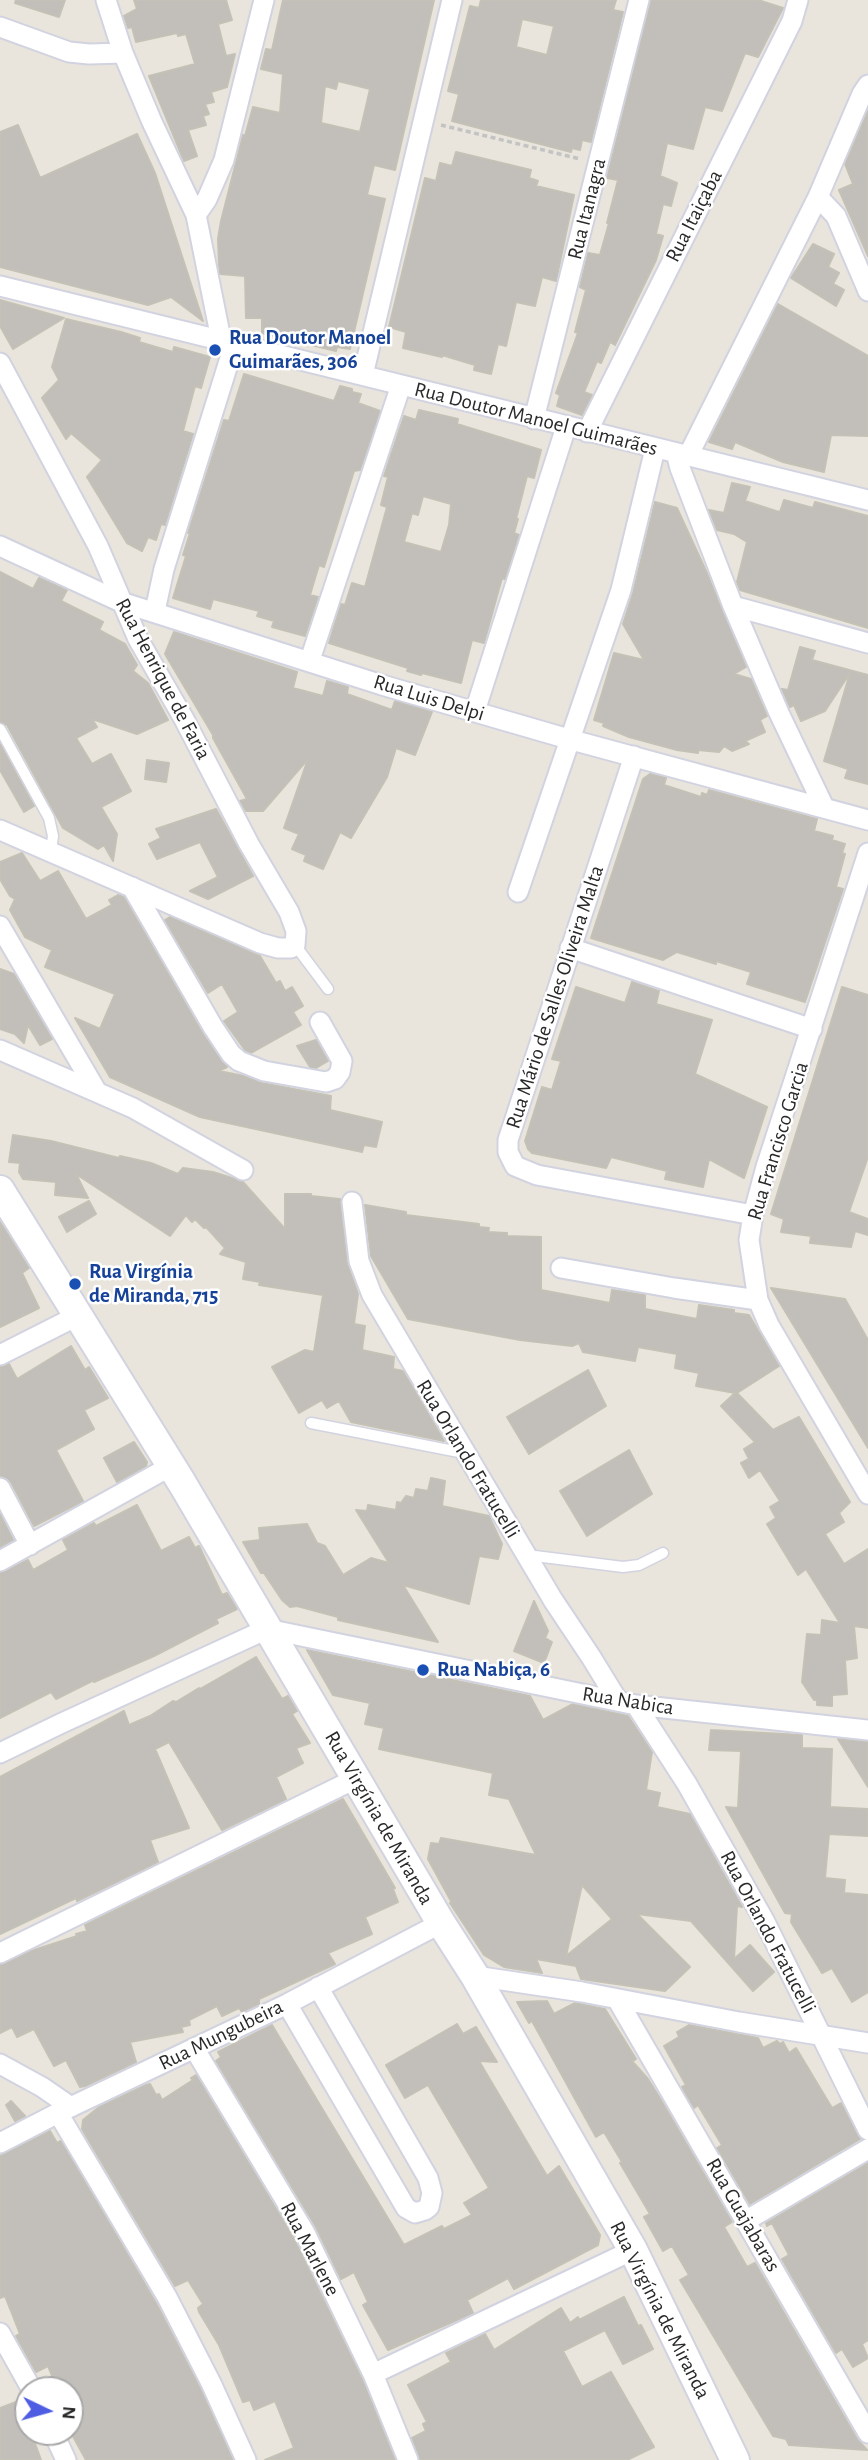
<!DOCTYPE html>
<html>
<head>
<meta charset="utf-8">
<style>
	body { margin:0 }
	#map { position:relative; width:868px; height:2460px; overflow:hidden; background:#e9e5dc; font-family:"Alegreya Sans",sans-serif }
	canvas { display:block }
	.north { position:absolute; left:14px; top:2376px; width:70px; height:70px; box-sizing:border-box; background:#fff; border:2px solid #a9a9a9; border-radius:50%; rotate:95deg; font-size:19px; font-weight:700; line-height:28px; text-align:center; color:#292929 }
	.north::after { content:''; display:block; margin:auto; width:24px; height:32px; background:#4f5de3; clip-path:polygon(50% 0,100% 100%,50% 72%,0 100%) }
</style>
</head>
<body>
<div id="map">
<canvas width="868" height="2460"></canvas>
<div class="north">N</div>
</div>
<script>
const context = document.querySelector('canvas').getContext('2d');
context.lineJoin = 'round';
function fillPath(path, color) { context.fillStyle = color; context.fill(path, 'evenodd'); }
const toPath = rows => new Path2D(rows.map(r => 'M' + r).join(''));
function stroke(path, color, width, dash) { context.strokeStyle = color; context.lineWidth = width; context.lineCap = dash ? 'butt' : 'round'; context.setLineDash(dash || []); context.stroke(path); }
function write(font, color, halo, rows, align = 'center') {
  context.font = font + ' "Alegreya Sans",sans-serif'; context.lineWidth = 5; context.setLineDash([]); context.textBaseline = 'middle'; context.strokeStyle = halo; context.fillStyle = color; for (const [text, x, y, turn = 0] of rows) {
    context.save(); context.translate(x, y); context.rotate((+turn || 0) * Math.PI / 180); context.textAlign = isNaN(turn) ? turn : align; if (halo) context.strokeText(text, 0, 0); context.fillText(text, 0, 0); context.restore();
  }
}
const building = toPath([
	[16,0,65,0,59,17,15,3,16,0],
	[134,0,226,0,232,20,218,24,226,56,235,54,227,87,211,92,214,102,205,104,209,114,203,116,206,125,188,130,197,156,184,161,149,76,195,64,186,34,178,36,177,33,136,42,132,27,128,28,124,16,137,9,134,0],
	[283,0,434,0,395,170,374,165,367,195,385,199,350,349,337,347,336,351,262,333,262,318,246,318,245,276,220,274,219,265,218,239,221,221,243,135,245,136,253,107,280,113,283,74,261,69,266,49,272,50,283,0],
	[338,81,370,89,360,132,321,123,325,86,336,89,338,81],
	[481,0,616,0,613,10,623,12,591,142,582,140,580,150,572,148,571,152,452,121,459,94,448,91,470,6,479,8,481,0],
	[522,19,554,26,547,55,516,47,522,19],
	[651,0,758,0,783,8,758,57,745,53,722,111,705,107,693,149,667,143,660,176,677,183,671,206,663,204,656,234,663,236,656,260,615,345,610,342,601,363,597,361,584,392,592,395,582,415,557,406,560,395,556,393,578,333,575,332,586,290,580,287,588,253,600,255,609,223,607,223,618,180,607,178,651,0],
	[868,111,868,256,839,190,853,184,845,164,868,111],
	[18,125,40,178,137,134,155,173,203,321,171,297,148,305,0,267,0,132,18,125],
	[456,152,531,170,529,178,538,181,536,186,574,195,556,281,542,277,535,306,516,302,506,346,498,344,491,374,474,370,475,365,442,355,442,357,403,348,406,332,389,327,425,178,436,181,440,163,452,166,456,152],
	[813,244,834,254,828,267,839,273,833,284,844,290,836,306,791,278,813,244],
	[0,300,64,318,13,349,0,326,0,300],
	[778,304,868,356,868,436,831,435,824,472,783,462,735,442,732,449,709,442,778,304],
	[66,319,121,332,140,338,139,342,173,352,174,347,210,357,201,388,195,386,183,431,193,434,165,525,161,524,156,540,148,537,142,551,127,543,87,477,102,460,71,433,66,439,42,398,59,380,52,367,66,319],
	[244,374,334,401,340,386,352,389,352,392,361,394,358,403,380,411,360,470,354,471,324,567,319,565,310,595,318,597,305,636,272,627,274,621,257,616,259,611,213,599,210,609,173,598,186,556,183,555,190,533,188,533,224,420,229,421,244,374],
	[419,410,458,419,457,424,541,450,534,478,527,476,516,519,518,519,514,533,519,535,505,579,502,578,484,643,472,640,461,683,422,673,421,675,407,671,408,668,329,643,341,604,345,605,352,583,365,587,387,507,381,505,388,477,384,476,404,416,416,420,419,410],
	[423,496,451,504,449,525,441,552,404,542,412,513,418,515,423,496],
	[732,483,750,487,745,501,776,511,780,512,784,500,813,508,815,502,868,516,868,628,740,590,737,582,747,542,734,534,717,530,709,510,724,513,732,483],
	[655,502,677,508,706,571,746,667,734,674,751,679,767,716,760,720,765,732,745,741,749,744,732,751,724,746,719,752,698,750,698,753,677,750,629,737,603,726,604,723,594,720,614,653,644,660,623,624,633,593,655,502],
	[0,572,33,589,39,578,67,590,61,601,103,622,99,630,125,644,137,665,133,671,148,683,168,720,137,734,92,719,97,727,76,738,92,764,111,754,131,791,101,807,117,834,113,861,104,845,98,849,63,828,7,725,0,722,0,572],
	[174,632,297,672,293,688,323,696,327,681,348,687,347,694,392,710,395,701,432,712,415,755,396,748,387,777,351,838,340,832,323,869,304,861,306,855,292,849,299,834,284,828,308,759,263,811,246,811,240,801,247,799,213,738,213,735,165,654,174,632],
	[800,647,815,651,812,660,868,675,868,784,845,778,848,769,824,761,850,673,825,711,801,721,794,705,790,707,782,689,788,690,800,647],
	[0,744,34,806,24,812,0,770,0,744],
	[147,760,169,763,166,782,145,779,147,760],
	[650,774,666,778,664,785,701,797,702,793,707,795,709,790,817,819,814,831,833,836,832,840,845,844,842,853,845,854,836,887,843,889,805,1002,747,984,751,972,716,961,716,964,677,952,663,960,591,938,643,779,650,774],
	[216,809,253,876,208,899,190,891,218,877,200,842,157,859,149,844,161,838,156,829,216,809],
	[22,853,40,881,58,871,86,919,112,905,109,900,118,895,124,897,203,1034,227,1067,219,1071,244,1076,262,1083,331,1096,330,1110,382,1122,376,1147,364,1145,362,1152,200,1117,110,1077,75,1018,100,1029,115,994,45,967,52,950,25,937,10,910,15,899,10,896,0,879,0,862,22,853],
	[170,917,260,956,276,983,280,981,285,991,292,987,298,997,303,1006,293,1012,301,1025,251,1053,245,1050,224,1021,238,1012,222,984,208,993,165,920,170,917],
	[0,969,14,974,52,1039,40,1045,28,1025,24,1043,15,1034,0,1029,0,969],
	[632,982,659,991,656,1004,712,1020,695,1074,767,1107,744,1178,709,1159,703,1187,665,1179,667,1171,611,1157,606,1168,532,1153,528,1149,525,1141,542,1087,552,1090,561,1061,552,1059,576,987,625,1003,632,982],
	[842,987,868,995,868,1157,849,1212,868,1219,868,1235,855,1231,851,1247,810,1243,811,1236,781,1232,784,1219,771,1214,842,987],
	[316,1040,328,1061,316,1068,310,1067,297,1046,316,1040],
	[13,1135,51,1141,119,1158,120,1156,151,1163,178,1174,183,1168,213,1172,232,1178,243,1182,285,1229,285,1194,311,1194,311,1196,340,1199,347,1263,358,1294,354,1324,365,1326,362,1350,394,1357,393,1369,403,1371,444,1441,351,1422,339,1401,327,1408,322,1400,299,1413,272,1367,305,1350,314,1352,323,1295,259,1285,260,1282,243,1279,246,1262,220,1254,225,1248,206,1227,204,1228,195,1219,192,1222,186,1215,170,1236,76,1174,88,1198,55,1195,56,1182,23,1179,19,1172,20,1163,9,1162,13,1135],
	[89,1201,96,1214,67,1232,59,1217,89,1201],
	[365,1205,406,1212,406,1215,479,1224,479,1227,489,1228,488,1232,507,1233,507,1236,541,1237,541,1290,610,1303,612,1290,645,1295,645,1309,697,1319,699,1305,734,1310,734,1313,749,1315,779,1366,737,1393,773,1430,799,1417,850,1502,839,1513,844,1522,825,1534,844,1564,868,1549,868,1628,854,1626,857,1658,845,1660,847,1694,832,1695,832,1706,817,1705,817,1700,814,1700,802,1682,807,1634,821,1635,822,1620,840,1623,806,1569,798,1575,767,1524,776,1518,770,1507,780,1501,760,1470,749,1478,741,1463,749,1459,744,1449,755,1442,721,1406,735,1393,696,1386,699,1373,675,1368,677,1354,638,1347,635,1361,583,1352,579,1343,572,1346,520,1340,408,1319,371,1256,365,1205],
	[0,1222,29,1268,22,1273,39,1308,0,1327,0,1222],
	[771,1288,845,1299,868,1340,868,1448,771,1288],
	[71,1346,85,1370,89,1367,108,1398,84,1410,94,1429,56,1450,83,1501,34,1526,11,1482,0,1476,0,1367,9,1364,17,1379,71,1346],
	[588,1370,606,1406,529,1454,507,1417,588,1370],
	[134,1442,147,1462,146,1466,117,1482,104,1458,134,1442],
	[629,1450,652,1494,587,1536,560,1491,629,1450],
	[431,1478,445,1481,442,1506,489,1516,502,1544,498,1559,479,1556,469,1604,403,1585,438,1642,338,1620,338,1617,297,1606,290,1607,282,1600,264,1573,261,1573,243,1542,260,1540,259,1528,307,1524,317,1543,325,1546,343,1575,371,1558,389,1563,356,1510,367,1511,368,1505,396,1510,397,1502,401,1503,406,1496,414,1498,416,1489,428,1491,431,1478],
	[137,1505,161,1551,189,1537,195,1548,199,1546,222,1595,227,1593,237,1609,216,1619,218,1623,154,1656,94,1682,94,1680,56,1699,51,1692,0,1718,0,1573,28,1560,33,1570,68,1550,63,1540,94,1523,96,1526,137,1505],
	[0,1514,13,1540,0,1547,0,1514],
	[534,1601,548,1631,545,1638,552,1642,544,1663,514,1651,534,1601],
	[307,1650,530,1696,543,1720,573,1704,628,1716,652,1752,646,1790,660,1793,657,1807,690,1814,742,1907,737,1906,734,1959,750,1945,774,1972,753,1991,691,1921,637,1914,690,1967,665,1991,581,1979,576,1966,536,1959,542,1973,504,1967,484,1955,450,1903,452,1903,428,1859,431,1843,439,1844,441,1838,536,1855,509,1799,489,1795,493,1773,379,1749,384,1728,365,1724,370,1703,333,1695,307,1650],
	[582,1885,612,1919,566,1956,582,1885],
	[256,1657,282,1699,288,1696,297,1711,292,1714,310,1743,296,1748,303,1763,276,1777,286,1799,222,1830,169,1742,155,1749,189,1828,150,1840,158,1862,77,1901,76,1898,0,1934,0,1777,124,1711,129,1725,150,1716,173,1701,176,1702,199,1688,200,1689,256,1657],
	[711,1730,802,1735,802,1748,832,1749,830,1807,868,1809,868,1836,829,1834,825,1878,845,1880,844,1893,868,1895,868,1992,852,2002,832,1968,822,1973,791,1922,792,1914,785,1913,726,1807,738,1808,741,1751,709,1750,711,1730],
	[838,1739,868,1742,868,1787,838,1739],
	[343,1799,395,1888,393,1889,398,1902,365,1917,372,1934,328,1953,335,1964,259,1999,259,2004,242,2012,239,2008,222,2016,217,2006,189,2020,190,2025,181,2027,183,2032,130,2042,136,2062,85,2086,80,2087,66,2060,54,2066,34,2029,17,2037,12,2027,0,2033,0,1965,31,1951,77,1936,76,1934,87,1931,85,1925,343,1799],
	[547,2001,554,2014,575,2003,605,2009,636,2059,632,2061,648,2079,658,2095,732,2222,724,2227,747,2267,755,2263,857,2439,867,2450,789,2445,786,2439,773,2436,680,2280,689,2275,672,2246,663,2251,644,2217,650,2214,620,2163,622,2162,604,2132,596,2137,532,2021,529,2023,517,2002,547,2001],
	[457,2024,463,2034,476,2027,497,2062,479,2061,547,2176,559,2166,600,2235,598,2245,514,2289,508,2278,467,2300,473,2313,388,2350,363,2305,368,2302,354,2272,341,2279,316,2227,216,2061,221,2057,218,2052,272,2025,404,2245,442,2226,444,2229,472,2215,464,2203,489,2188,428,2085,405,2098,386,2065,457,2024],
	[689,2025,758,2038,763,2048,777,2041,780,2044,783,2042,789,2053,796,2048,832,2108,841,2103,860,2139,750,2204,717,2148,722,2145,698,2105,694,2108,682,2087,686,2085,664,2046,679,2037,677,2032,689,2025],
	[196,2075,294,2239,362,2379,395,2460,265,2460,294,2448,275,2401,254,2410,250,2400,243,2402,219,2345,199,2312,198,2308,203,2304,188,2280,175,2286,82,2129,83,2120,99,2107,146,2085,150,2084,156,2095,159,2094,162,2100,193,2080,191,2078,196,2075],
	[11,2101,25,2116,15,2121,6,2105,11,2101],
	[50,2131,57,2143,61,2141,156,2303,200,2388,233,2460,86,2460,70,2431,70,2390,61,2390,59,2385,56,2386,48,2366,36,2372,16,2336,20,2334,5,2296,0,2298,0,2156,50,2131],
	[868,2163,868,2340,862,2344,868,2358,853,2367,842,2349,836,2353,782,2259,789,2255,772,2223,767,2226,766,2223,868,2163],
	[624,2297,638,2326,641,2325,653,2349,623,2364,605,2330,563,2351,582,2387,611,2372,654,2447,627,2460,420,2460,412,2438,426,2431,423,2424,427,2422,408,2385,451,2362,446,2353,485,2334,494,2350,561,2308,570,2323,578,2317,579,2320,624,2297],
	[24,2399,28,2401,28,2432,31,2432,41,2460,0,2460,0,2408,24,2399]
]);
fillPath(building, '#c2beb9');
stroke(building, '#c4c1b6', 2);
const lane = toPath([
	[0,729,49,818,53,836,51,851],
	[295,945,328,989],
	[311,1423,464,1453],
	[527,1555,623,1567,639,1565,663,1553]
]);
const street = toPath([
	[106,0,123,53,152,122,196,215,221,339],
	[0,27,69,52,89,54,123,53],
	[818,197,836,216,868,291],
	[196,215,207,199,224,160,264,0],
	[0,286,868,500],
	[0,363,98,546,138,639,184,719,249,844,289,912,296,931,295,945,291,948,278,948,260,943,0,830],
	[363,375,452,0],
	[534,419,639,0],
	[587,432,792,21,798,0],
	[676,453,680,468,733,606,779,713,824,807],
	[688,456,818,197,862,94,868,85],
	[0,546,121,602,382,685,572,740,868,820],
	[733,606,868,643],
	[155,611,164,569,235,342],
	[310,660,401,385],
	[475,711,566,427],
	[634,756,516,1116,508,1140,508,1152,515,1166,537,1175,753,1215],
	[868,853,766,1167,753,1215,749,1240,758,1300,769,1325,868,1494],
	[132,887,213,1027,231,1054,239,1061,264,1071,326,1082,335,1079,340,1072,342,1061,320,1022],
	[518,892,621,590,655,449],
	[0,926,97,1092],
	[570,948,812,1029],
	[0,1050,133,1108,243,1170],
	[352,1202,359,1261,372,1295,553,1600,591,1657,618,1701],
	[561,1268,674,1288,758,1300],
	[0,1355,79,1315],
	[0,1488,30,1545],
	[0,1561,171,1466],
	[636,1705,687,1784,765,1922,868,2130],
	[0,1753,62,1723,267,1629,636,1705,868,1730],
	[0,1953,357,1778],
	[475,1976,582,1992,739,2022,868,2043],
	[617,1999,868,2433],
	[287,2004,406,2208,415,2213,425,2210,429,2207,432,2193,428,2178,318,1987],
	[194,2048,305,2233,373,2374,408,2460],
	[0,2064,42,2087,71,2107],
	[58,2113,167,2297,211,2383,246,2460],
	[0,2143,58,2113,287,2004,441,1923],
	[747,2220,868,2149],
	[0,2333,32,2390],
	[373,2374,633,2250],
	[53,2432,66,2460]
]);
const secondary = toPath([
	[0,1190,182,1483,441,1923,475,1976,633,2250,735,2460]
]);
stroke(lane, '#d2d3e0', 13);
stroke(street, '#d2d3e0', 23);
stroke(secondary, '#d2d3e0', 32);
stroke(toPath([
	[441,125,580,159]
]), '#c3c3c3', 3.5, [5, 3.5]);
stroke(lane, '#fff', 10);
stroke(street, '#fff', 19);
stroke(secondary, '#fff', 28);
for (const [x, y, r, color] of [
	[215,350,7,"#1a4fb4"],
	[75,1284,7,"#1a4fb4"],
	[423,1670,7,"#1a4fb4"]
]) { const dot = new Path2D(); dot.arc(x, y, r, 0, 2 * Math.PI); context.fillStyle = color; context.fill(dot); stroke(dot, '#fff', 2.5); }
write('21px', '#292929', '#fff', [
	["Rua Itanagra",587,209,-76],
	["Rua Itaiçaba",694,216,-63],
	["Rua Doutor Manoel Guimarães",536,419,14],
	["Rua Henrique de Faria",163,679,62],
	["Rua Luis Delpi",429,698,17],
	["Rua Mário de Salles Oliveira Malta",555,997,-72],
	["Rua Francisco Garcia",778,1141,-73],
	["Rua Orlando Fratucelli",468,1459,59],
	["Rua Nabica",628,1701,9],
	["Rua Virgínia de Miranda",379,1818,60],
	["Rua Orlando Fratucelli",768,1932,62],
	["Rua Mungubeira",221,2035,-26],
	["Rua Guajabaras",743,2215,60],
	["Rua Marlene",310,2249,62],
	["Rua Virgínia de Miranda",660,2310,63]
]);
write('bold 21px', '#164399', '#fff', [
	["Rua Doutor Manoel",229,338],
	["Guimarães, 306",229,362],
	["Rua Virgínia",89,1272],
	["de Miranda, 715",89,1296],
	["Rua Nabiça, 6",437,1670]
], 'left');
</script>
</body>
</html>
